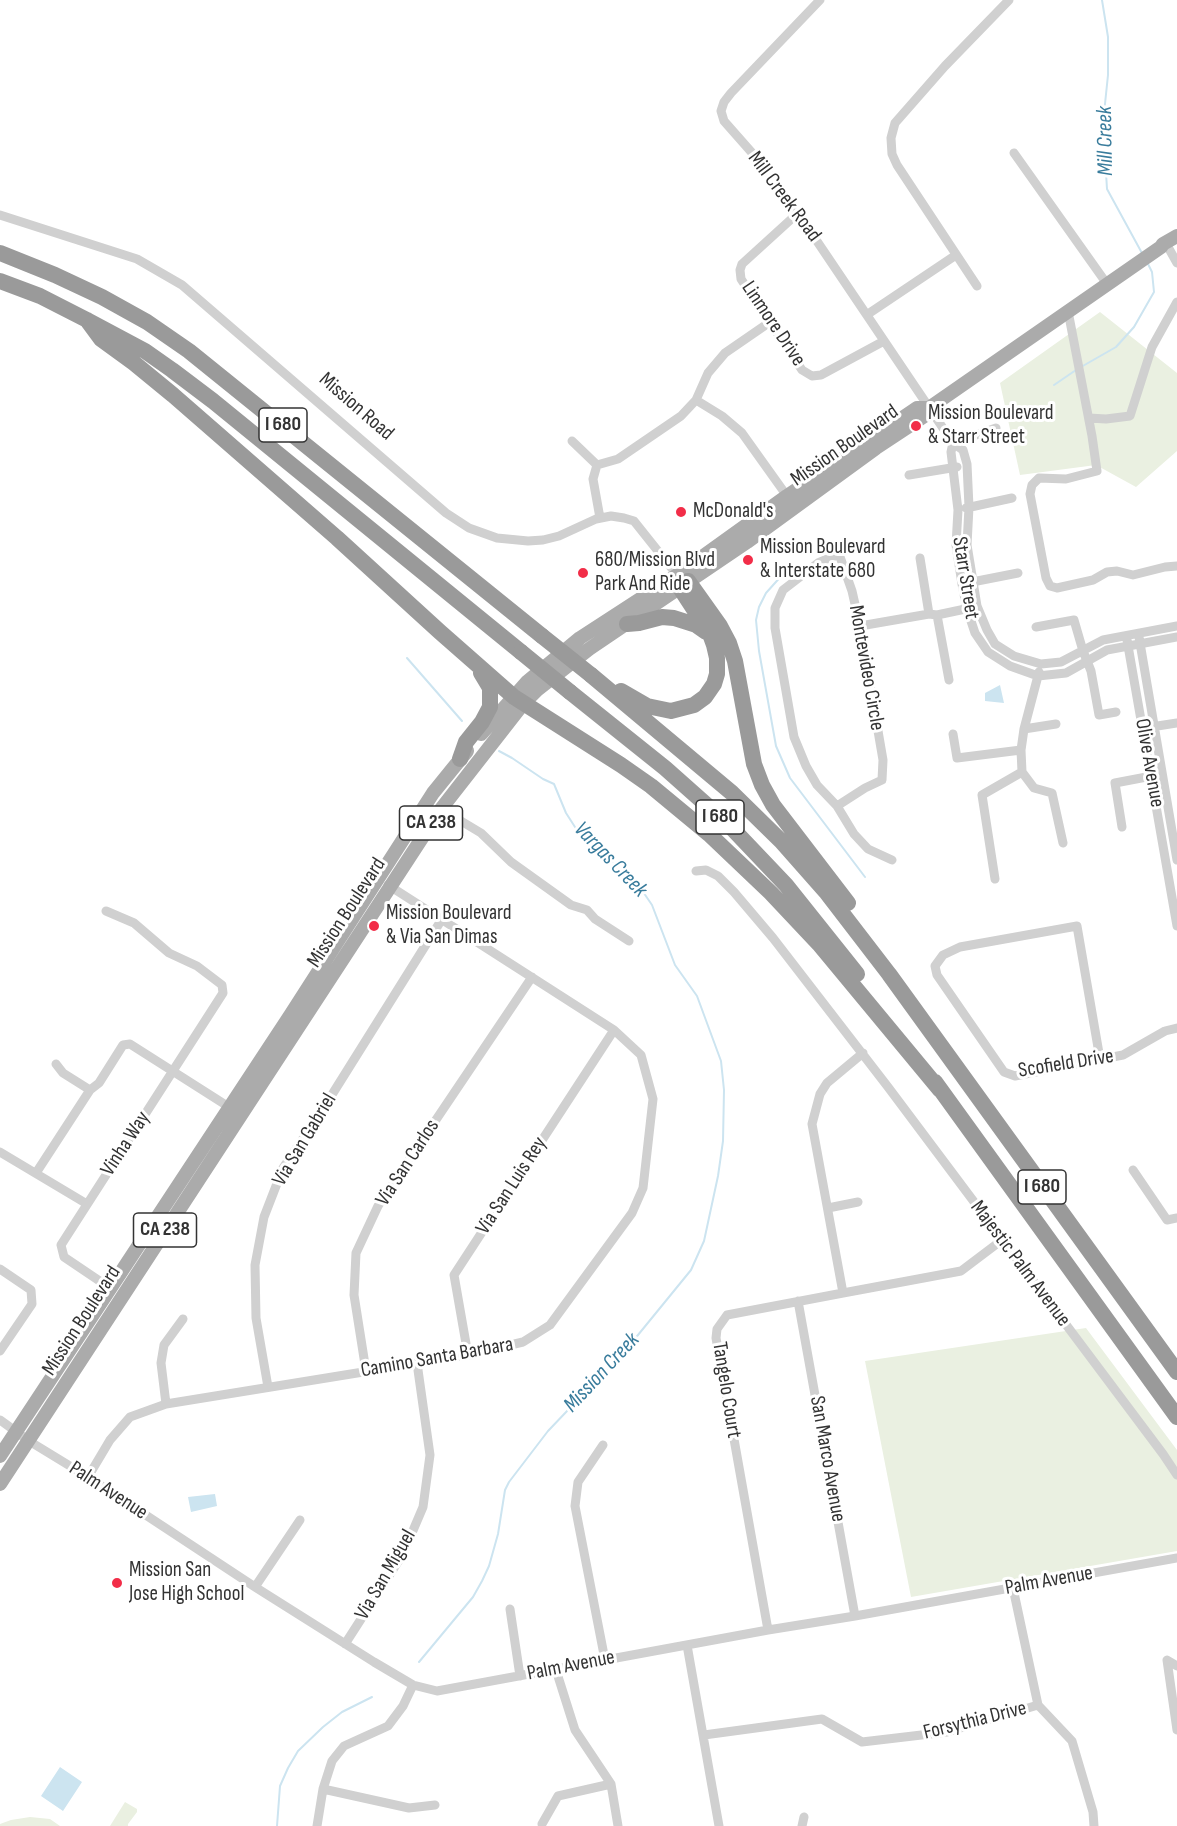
<!DOCTYPE html>
<html>
<head>
<meta charset="utf-8">
<style>
	body { margin:0 }
	canvas { display:block; background:#fff }
</style>
</head>
<body>
<canvas width="1177" height="1826"></canvas>
<script>
const context = document.querySelector('canvas').getContext('2d');
context.lineJoin = 'round';
function fillPath(path, color) { context.fillStyle = color; context.fill(path, 'evenodd'); }
const toPath = rows => new Path2D(rows.map(r => 'M' + r).join(''));
function stroke(path, color, width, dash) { context.strokeStyle = color; context.lineWidth = width; context.lineCap = dash ? 'butt' : 'round'; context.setLineDash(dash || []); context.stroke(path); }
function write(font, color, halo, rows, align = 'center') {
  context.font = font + ' "Sofia Sans Condensed",sans-serif'; context.lineWidth = 6; context.setLineDash([]); context.textBaseline = 'middle'; context.strokeStyle = halo; context.fillStyle = color; for (const [text, x, y, turn = 0] of rows) {
    context.save(); context.translate(x, y); context.rotate((+turn || 0) * Math.PI / 180); context.textAlign = isNaN(turn) ? turn : align; if (halo) context.strokeText(text, 0, 0); context.fillText(text, 0, 0); context.restore();
  }
}
fillPath(toPath([
	[1100,312,1177,373,1177,451,1136,487,1096,465,1020,475,1000,383],
	[1086,1328,1177,1450,1177,1551,911,1597,865,1361],
	[125,1802,137,1809,137,1812,128,1824,128,1826,110,1826],
	[30,1817,50,1819,60,1826,0,1826,0,1824,11,1820]
]), '#eaf0e1');
fillPath(toPath([
	[1000,685,1004,703,985,701,985,693],
	[215,1494,217,1506,191,1512,188,1497],
	[60,1767,82,1782,63,1811,41,1796]
]), '#cce4f0');
stroke(toPath([
	[1102,0,1108,37,1108,75,1103,123,1107,189,1143,255],
	[1081,367,1116,347,1134,327,1154,292,1152,272,1147,262],
	[1054,385,1076,370],
	[792,564,766,593,759,607,756,620,759,651,776,746,790,778,865,877],
	[407,658,462,721],
	[419,1662,473,1597,482,1581,489,1566,498,1534,505,1490,509,1482,548,1431,629,1346,691,1270,704,1241,718,1176,723,1141,724,1090,721,1061,697,996,675,965,652,905,635,880,587,842,575,827,566,813,554,784,543,779,512,758,499,751],
	[277,1826,280,1786,288,1768,298,1751,323,1727,342,1712,372,1697]
]), '#cce4f0', 2);
stroke(toPath([
	[820,0,731,93,724,102,721,111,724,121,761,163,798,213,953,443,963,450,967,464,969,507,967,545,977,606,987,630,995,644,1014,656,1041,664,1061,662,1103,640,1177,626],
	[1014,153,1107,284],
	[798,213,742,264,740,270,741,279,802,370,812,376,821,375,884,341],
	[0,215,137,259,182,285,446,513,469,528,497,538,528,541,543,540,559,536,596,519,611,516,624,518,634,521,677,575],
	[1168,247,1177,263],
	[977,286,897,165,892,154,891,138,895,123,945,66,1009,0],
	[1068,311,1092,436,1097,471,1066,479,1039,478,1032,485,1030,494,1046,578,1050,586,1057,588,1093,580,1107,572,1117,571,1133,575,1165,567,1177,566],
	[868,314,956,255],
	[696,400,722,416,742,433,787,496],
	[1089,418,1106,419,1130,416,1152,347,1177,302],
	[572,441,597,465],
	[953,443,951,452,958,510,956,545,962,584,967,609,975,633,988,652,1010,666,1038,676,1066,673,1107,650,1177,637],
	[953,443,996,428],
	[909,475,957,467],
	[966,508,1012,498],
	[600,518,593,479,597,465,618,459,681,416,696,400,708,373,725,353,770,322],
	[920,558,929,614],
	[967,583,1018,573],
	[937,615,949,680],
	[860,626,929,614,937,615,970,608],
	[1036,627,1074,620,1083,651,1091,671,1099,715,1116,712],
	[1139,637,1177,860],
	[1127,640,1177,926],
	[1151,727,1177,723],
	[1024,729,1056,724],
	[953,734,957,758,1021,750],
	[1022,772,1021,750,1024,729,1039,672],
	[1022,772,1034,788,1052,793,1063,843],
	[837,806,865,788,882,780,883,760,860,626,852,591,839,554,818,563,783,590,775,608,775,628,794,737,806,766,817,785,837,806,854,834,868,849,892,860],
	[441,809,481,833,511,862,571,905,587,910,595,919,629,941],
	[1122,827,1115,783,1157,775],
	[696,871,706,870,718,876,734,892,773,938,888,1087,1163,1454,1177,1475],
	[995,879,982,795,1022,772],
	[106,911,134,923,169,953,197,966,222,985,223,993,61,1245,64,1257,110,1288],
	[1100,1059,1077,926,960,947,943,955,935,966,937,975,1004,1072,1015,1076,1123,1055,1165,1031,1177,1028],
	[56,1064,63,1073,90,1090],
	[0,1152,87,1204],
	[1133,1170,1167,1220,1177,1218],
	[36,1173,90,1090,99,1083,123,1045,130,1044,229,1107],
	[828,1208,858,1202],
	[0,1269,31,1290,32,1304,0,1351],
	[843,1293,961,1271,1002,1240],
	[798,1301,855,1616],
	[468,1355,454,1275,614,1030],
	[366,1371,354,1295,356,1253,378,1206,532,977],
	[268,1387,256,1318,255,1265,264,1217,283,1168,323,1109,442,919],
	[166,1404,161,1363,164,1345,183,1319],
	[0,1420,29,1441,88,1477,255,1587,374,1662,413,1685,437,1691,768,1630,855,1616,1177,1558],
	[603,1445,578,1482,575,1506,605,1660],
	[88,1477,110,1440,130,1417,166,1404,468,1355,523,1342,550,1325,632,1213,643,1188,653,1099,641,1055,614,1030,388,885],
	[255,1587,300,1520],
	[1013,1588,1038,1705,1072,1741,1093,1812,1094,1826],
	[510,1609,520,1676],
	[768,1630,716,1338,717,1329,727,1315,843,1293,812,1124,820,1094,827,1083,863,1053],
	[345,1644,403,1554,423,1507,430,1455,417,1363],
	[687,1645,719,1826],
	[1177,1666,1167,1660,1177,1730],
	[556,1670,575,1730,611,1784,618,1826],
	[704,1735,822,1719,862,1742,947,1732,1038,1705],
	[323,1789,409,1808,435,1805],
	[542,1824,558,1796,611,1784],
	[317,1826,323,1789,332,1761,344,1746,388,1726,403,1706,413,1685],
	[802,1826,804,1817]
]), '#d0d0d0', 9);
stroke(toPath([
	[481,734,527,682,580,638,677,575,787,496,917,408,929,408],
	[0,1456,291,1014,433,793,467,751],
	[0,1484,441,809,523,704,537,690,589,649,747,542,876,448,923,417,929,408,1161,247,1163,244,1177,236]
]), '#ababab', 14);
stroke(toPath([
	[0,253,55,275,102,297,147,322,189,351,542,636],
	[0,281,40,296,87,320,145,351,172,370,213,401,521,652],
	[87,320,101,339,134,363,173,395,337,538,440,632,514,697,621,765,651,786,709,834,771,893,819,944,940,1090],
	[688,581,720,626,729,643,735,661,754,764,762,785,773,805,848,903],
	[627,624,639,623,662,617,674,618,696,625,706,632],
	[591,675,732,793,781,841,826,892,889,974,1177,1372],
	[621,691,647,706,671,711,694,705,705,697,714,684,717,674,717,658,714,645,710,634,680,588],
	[570,692,665,768,728,824,786,885,857,974],
	[460,759,466,742,482,722,490,707,490,688,481,673],
	[935,1082,1177,1417]
]), '#9a9a9a', 16);
stroke(toPath([
	[542,636,591,675],
	[521,652,570,692]
]), '#9a9a9a', 16);
for (const [x, y, r, color] of [
	[916,426,6,"#f22d48"],
	[681,512,6,"#f22d48"],
	[748,560,6,"#f22d48"],
	[583,573,6,"#f22d48"],
	[374,926,6,"#f22d48"],
	[117,1583,6,"#f22d48"]
]) { const dot = new Path2D(); dot.arc(x, y, r, 0, 2 * Math.PI); context.fillStyle = color; context.fill(dot); stroke(dot, '#fff', 2); }
for (const [x, y, w] of [
	[283,425,48],
	[720,817,48],
	[431,823,63],
	[1042,1187,48],
	[165,1230,63]
]) { const box = new Path2D(); box.roundRect(x - w / 2, y - 17, w, 34, 4.5); context.fillStyle = '#fff'; context.fill(box); stroke(box, '#333', 1.5); }
write('bold 20px', '#333', null, [
	["I 680",283,425],
	["I 680",720,817],
	["CA 238",431,823],
	["I 680",1042,1187],
	["CA 238",165,1230]
]);
write('21px', '#333', '#fff', [
	["Mill Creek Road",784,197,53],
	["Linmore Drive",773,324,56],
	["Mission Road",356,407,41],
	["Mission Boulevard",845,446,-35],
	["Starr Street",965,578,81],
	["Montevideo Circle",866,668,80],
	["Olive Avenue",1149,763,80],
	["Mission Boulevard",347,913,-57],
	["Scofield Drive",1066,1064,-9],
	["Via San Gabriel",305,1140,-59],
	["Vinha Way",126,1144,-57],
	["Via San Carlos",408,1163,-57],
	["Via San Luis Rey",512,1186,-57],
	["Majestic Palm Avenue",1020,1264,53],
	["Mission Boulevard",82,1321,-57],
	["Camino Santa Barbara",437,1358,-10],
	["Tangelo Court",726,1390,81],
	["San Marco Avenue",827,1459,80],
	["Palm Avenue",108,1491,33],
	["Via San Miguel",386,1575,-60],
	["Palm Avenue",1049,1581,-10],
	["Palm Avenue",571,1666,-11],
	["Forsythia Drive",975,1721,-14]
]);
write('21px', '#333', '#fff', [
	["Mission Boulevard",928,414],
	["& Starr Street",928,438],
	["McDonald's",693,512],
	["Mission Boulevard",760,548],
	["& Interstate 680",760,572],
	["680/Mission Blvd",595,561],
	["Park And Ride",595,585],
	["Mission Boulevard",386,914],
	["& Via San Dimas",386,938],
	["Mission San",129,1571],
	["Jose High School",129,1595]
], 'left');
write('italic 22px', '#397c9c', '#fff', [
	["Mill Creek",1106,141,-91],
	["Vargas Creek",610,860,46],
	["Mission Creek",602,1373,-47]
]);
</script>
</body>
</html>
